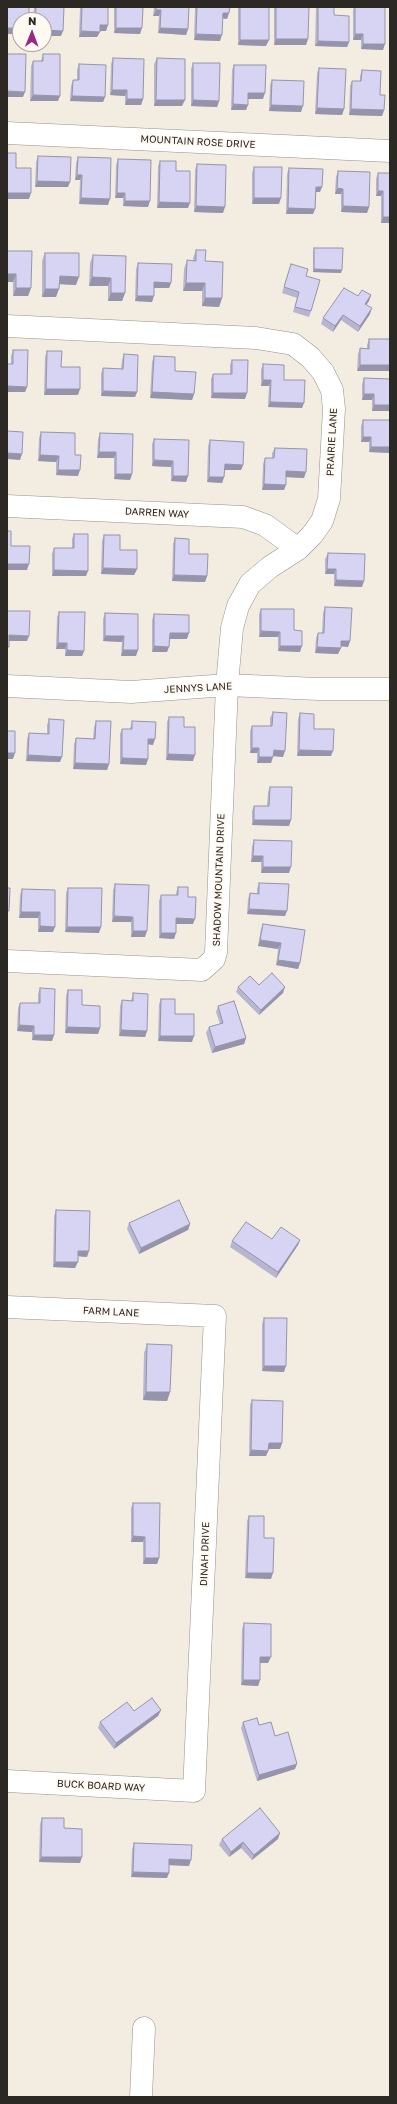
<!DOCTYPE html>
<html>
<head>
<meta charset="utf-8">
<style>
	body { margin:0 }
	#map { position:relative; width:397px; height:2104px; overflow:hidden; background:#f3ece1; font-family:"Golos Text",sans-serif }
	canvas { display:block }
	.frame { position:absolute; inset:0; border:8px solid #2c2925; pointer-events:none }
	.north { position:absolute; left:12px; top:12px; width:40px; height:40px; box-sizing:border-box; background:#fff9f1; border:1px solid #aba69f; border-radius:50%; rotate:1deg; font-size:11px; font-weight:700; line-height:16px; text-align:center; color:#2c2925 }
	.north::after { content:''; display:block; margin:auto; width:14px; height:18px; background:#992886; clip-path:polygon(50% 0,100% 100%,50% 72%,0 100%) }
</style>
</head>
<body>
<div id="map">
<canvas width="397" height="2104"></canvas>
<div class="frame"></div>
<div class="north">N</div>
</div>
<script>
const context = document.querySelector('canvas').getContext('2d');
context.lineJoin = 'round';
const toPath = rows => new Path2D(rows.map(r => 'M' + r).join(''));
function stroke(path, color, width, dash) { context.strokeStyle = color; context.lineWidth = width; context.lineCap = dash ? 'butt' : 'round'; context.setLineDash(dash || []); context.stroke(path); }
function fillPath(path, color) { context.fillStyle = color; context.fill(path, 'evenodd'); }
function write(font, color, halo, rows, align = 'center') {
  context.font = font + ' "Golos Text",sans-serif'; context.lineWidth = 3.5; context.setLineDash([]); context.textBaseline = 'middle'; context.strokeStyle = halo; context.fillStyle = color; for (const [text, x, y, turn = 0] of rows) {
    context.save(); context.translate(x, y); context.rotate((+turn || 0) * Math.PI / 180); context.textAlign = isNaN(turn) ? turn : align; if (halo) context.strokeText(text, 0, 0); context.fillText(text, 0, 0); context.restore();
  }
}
const minor = toPath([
	[7,133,390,151],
	[7,326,256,338,293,344,310,357,323,372,332,390,334,409,329,499,322,521,312,535,298,549,270,567,250,584,238,606,232,628,227,685,216,952,214,959,202,970,7,961],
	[7,506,243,517,265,525,298,549],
	[7,686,131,692,227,685,318,689,390,689],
	[7,1307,215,1316,194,1791,7,1781],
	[141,2097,144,2028]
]);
stroke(minor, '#979187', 23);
stroke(minor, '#fff', 22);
fillPath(toPath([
	[34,7,64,7,61,36,44,36,44,20,33,20],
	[80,7,108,7,106,31,100,31,97,37,79,37],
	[114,7,143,7,140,34,114,33],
	[154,7,189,7,188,29,186,35,158,33,159,16,153,16],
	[195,7,230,7,227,19,222,18,220,41,194,40],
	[238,7,269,7,266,46,238,45],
	[274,7,309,7,306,45,274,45],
	[316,7,334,7,334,15,349,42,347,47,315,46],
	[354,7,385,7,383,50,361,49,361,40,353,40,353,10],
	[43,54,58,101,30,101,31,66,33,61,41,61],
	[113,58,143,99,141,105,125,105,125,96,110,95,111,64],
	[157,58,182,106,154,106,154,64],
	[193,63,219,101,217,107,191,106,191,69],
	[79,64,105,97,103,102,70,101,71,86,73,80,77,80,77,70],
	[234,65,263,99,248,99,246,110,231,110,232,70],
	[319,68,344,109,342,115,315,114,317,73],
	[362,70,380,95,384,110,382,116,349,115,350,86,352,81,360,81,360,76],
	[272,80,301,112,269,111,270,85],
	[38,156,68,187,35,187,36,162],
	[78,157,108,205,79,204,80,180,75,180,76,163],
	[118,159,148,207,123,206,123,198,115,198,116,165],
	[160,161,176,171,188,208,157,208,158,166],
	[197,164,223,213,194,212,195,170],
	[254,167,279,204,252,204,252,173],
	[289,168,320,192,316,192,315,209,313,214,286,214,287,174],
	[338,171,369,207,367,213,341,212,341,194,335,194,336,177],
	[378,173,390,173,390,223,381,223,381,196,376,196,376,179],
	[314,248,341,273,313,272,313,251],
	[196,250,205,261,222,298,219,307,202,306,202,291,183,291,184,269,187,260,193,261,193,258],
	[7,251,31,288,28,296,13,296,13,282,7,282],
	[45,253,76,285,59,284,56,297,42,297,42,261],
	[93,255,125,293,122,301,108,301,108,286,89,286,90,263],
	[138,263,171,283,169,288,154,288,152,302,135,301,136,269],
	[291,264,306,276,311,311,309,317,293,312,297,298,282,293],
	[371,295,369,301,366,305,370,314,358,332,341,320,333,332,321,324,323,318,358,296],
	[369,339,390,339,357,371,358,354,360,348,367,349,367,345],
	[13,350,27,387,25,392,7,392,7,364,11,364,11,356],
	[47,351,61,367,78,395,44,395,45,357],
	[124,354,137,392,135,397,101,396,101,374,103,368,121,369,122,360],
	[154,356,175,371,194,394,192,400,150,398,152,362],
	[232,360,245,399,211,398,211,379,213,374,230,374,230,365],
	[263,364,284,380,302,408,268,407,269,386,261,386,261,370],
	[364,378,390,379,390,411,372,411,372,400,362,400,362,384],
	[363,420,390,420,390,453,369,452,369,442,361,442,361,426],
	[41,432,75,455,78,476,56,475,56,462,38,461,39,438],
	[100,433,133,434,132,474,130,480,114,479,114,458,97,458,98,439],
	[154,439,188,476,186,482,171,481,171,467,152,466,152,444],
	[210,440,243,465,241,470,224,470,224,477,222,483,207,482,208,446],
	[275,448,304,478,286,477,284,490,262,490,263,464,265,458,272,458,272,453],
	[74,534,86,576,52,576,52,554,54,548,72,548,72,539],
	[104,535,120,550,137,569,134,575,101,574,102,541],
	[175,538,189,554,207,576,205,582,172,581,173,544],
	[328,553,362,587,334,586,334,574,325,574,325,559],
	[325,607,350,641,348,647,341,646,338,654,315,653,316,638,318,633,322,633,323,613],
	[261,609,294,630,300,652,278,651,278,637,259,637,259,614],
	[59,612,84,651,82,656,65,656,65,649,56,649,57,617],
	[105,613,138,614,136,656,121,656,122,642,103,641,103,619],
	[154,614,187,639,169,639,167,652,152,652,152,620],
	[273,712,283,757,273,756,271,763,257,763,257,753,250,753,250,731,252,726,270,726,270,718],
	[300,713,331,756,297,756,298,719],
	[169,717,184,727,193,761,166,760,167,722],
	[49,719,60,762,26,761,27,739,29,733,47,734,47,725],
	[96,721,109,764,107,770,73,769,74,744,76,738,93,739,94,727],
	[132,721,153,745,148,744,148,759,146,765,120,764,120,734,122,729,130,729],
	[270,787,289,826,252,825,252,811,254,806,267,806,268,792],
	[254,840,289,873,261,873,261,862,251,862,252,846],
	[259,883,285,916,247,914,248,899,250,893,257,894,257,889],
	[115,884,145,937,131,937,131,922,112,922,113,890],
	[178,887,188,897,193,924,176,924,174,939,159,938,159,901,161,895,176,895,176,893],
	[68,888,99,933,65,932,66,893],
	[22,889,55,890,53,932,38,932,38,918,19,918,20,895],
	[263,924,300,963,298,969,276,965,278,949,258,946,261,929],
	[259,985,283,993,259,1015,236,992,238,987],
	[40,988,54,1035,52,1041,32,1040,32,1032,17,1031,18,1008,20,1003,38,1003,38,994],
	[68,990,82,1005,100,1028,98,1034,65,1033,66,995],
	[133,993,147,1031,145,1037,119,1036,120,1006,122,1000,131,1001],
	[161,999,175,1014,192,1042,158,1041,159,1004],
	[218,1006,246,1038,244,1044,212,1053,206,1033,209,1027,220,1024,216,1012],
	[56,1210,87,1257,78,1256,75,1268,53,1267,54,1216],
	[129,1223,190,1224,188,1230,139,1254,127,1229],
	[272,1239,300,1240,298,1245,276,1278,230,1247,232,1241],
	[264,1318,284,1372,262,1371,262,1324],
	[147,1344,170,1392,167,1401,143,1400,144,1353],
	[252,1400,282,1443,280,1449,269,1449,266,1456,249,1456,250,1405],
	[133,1503,159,1558,157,1564,143,1564,143,1542,131,1542,131,1508],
	[249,1516,264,1538,271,1579,245,1578,247,1521],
	[244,1623,268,1663,260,1663,260,1680,258,1686,241,1685,242,1629],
	[161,1710,158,1716,114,1749,98,1728,100,1722,134,1711],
	[243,1722,259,1725,275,1736,295,1769,257,1781,241,1728],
	[42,1818,64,1828,80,1863,39,1862,40,1824],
	[222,1839,278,1839,252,1860,241,1848,229,1857,219,1845],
	[134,1843,189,1866,169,1865,167,1878,131,1877,132,1849]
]), '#b8b5d1');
fillPath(toPath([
	[156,10,161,10,159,16,153,16],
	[223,13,229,13,227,19,221,18],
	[100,25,108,25,106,31,98,31],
	[7,28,20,28,20,34,7,34],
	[116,28,142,28,140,34,114,33],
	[160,28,188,29,186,35,158,33],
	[44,30,63,31,61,36,44,36],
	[81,31,100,32,97,37,79,37],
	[196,34,222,35,220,41,194,40],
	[355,34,363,34,361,40,353,40],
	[276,39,308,39,306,45,274,45],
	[240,40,269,40,266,46,238,45],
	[318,41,349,42,347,47,315,46],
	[363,44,385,44,383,50,361,49],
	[112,90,127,90,125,96,110,95],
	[7,91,25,92,23,97,7,97],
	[248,93,265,93,263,99,246,99],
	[33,95,60,96,58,101,30,101],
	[72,96,105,97,103,102,70,101],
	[127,99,143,99,141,105,125,105],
	[156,100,185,100,182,106,154,106],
	[193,100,219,101,217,107,191,106],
	[233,104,248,105,246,110,231,110],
	[271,105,303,106,301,112,269,111],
	[317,108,344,109,342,115,315,114],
	[351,109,384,110,382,116,349,115],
	[77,175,82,175,80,180,75,180],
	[37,181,70,182,68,187,35,187],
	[316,187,322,187,320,192,314,192],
	[337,188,343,189,341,194,335,194],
	[378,191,383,191,381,196,376,196],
	[7,193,31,193,29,199,7,199],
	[117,193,125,193,123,198,115,198],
	[81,198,110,199,108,205,79,204],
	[254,198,281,198,279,204,252,204],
	[125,201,150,201,148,207,123,206],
	[159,202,190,203,188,208,157,208],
	[196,206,225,207,223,213,194,212],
	[343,206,369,207,367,213,341,212],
	[288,208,315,209,313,214,286,214],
	[383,217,390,217,390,223,381,223],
	[314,269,342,270,341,273,313,272],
	[7,274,16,274,13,282,7,282],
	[60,276,79,277,76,285,57,284],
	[92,277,111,278,108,286,89,286],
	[154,282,171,283,169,288,152,288],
	[186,283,205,283,202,291,183,291],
	[16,288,31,288,28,296,13,296],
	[45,289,59,289,56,297,42,297],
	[111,293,125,293,122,301,108,301],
	[371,295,369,301,363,310,365,304],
	[137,296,154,296,152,302,135,301],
	[205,298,222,298,219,307,202,306],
	[372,308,370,314,358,332,360,326],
	[343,315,341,320,333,332,335,326],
	[360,365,390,365,390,371,357,371],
	[263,380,271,380,269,386,261,386],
	[7,386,27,387,25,392,7,392],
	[46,389,80,389,78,395,44,395],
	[103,391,137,392,135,397,101,396],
	[152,392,194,394,192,400,150,398],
	[213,393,247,393,245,399,211,398],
	[364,394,374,394,372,400,362,400],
	[270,402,304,403,302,408,268,407],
	[374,405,390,405,390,411,372,411],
	[363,437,371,437,369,442,361,442],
	[371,447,390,447,390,453,369,452],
	[99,452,116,452,114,458,97,458],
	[7,453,22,454,20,460,7,459],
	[40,455,59,456,56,462,38,461],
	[154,460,173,461,171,467,152,466],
	[225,464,243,465,241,470,222,470],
	[58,470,80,470,78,476,56,475],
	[286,471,306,472,304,478,284,477],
	[116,474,132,474,130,480,114,479],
	[173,476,188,476,186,482,171,481],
	[209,477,224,477,222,483,207,482],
	[264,484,286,485,284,490,262,490],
	[7,564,29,564,27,570,7,570],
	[103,568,137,569,134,575,101,574],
	[327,569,336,569,334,574,325,574],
	[54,570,88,571,86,576,52,576],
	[174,575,207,576,205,582,172,581],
	[336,580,364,581,362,587,334,586],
	[261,631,280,632,278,637,259,637],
	[170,633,189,633,187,639,168,639],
	[9,635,29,636,27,641,7,641],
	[105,636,124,636,122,642,103,641],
	[341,641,350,641,348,647,339,646],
	[58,643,67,643,65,649,56,649],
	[154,646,169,647,167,652,152,652],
	[280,646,302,646,300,652,278,651],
	[317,647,341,648,338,654,315,653],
	[67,650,84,651,82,656,65,656],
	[123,650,138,650,136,656,121,656],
	[148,739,155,739,153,745,146,744],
	[252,748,259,748,257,753,250,753],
	[274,750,285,751,283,757,272,756],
	[299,750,333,751,331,756,297,756],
	[7,753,15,753,13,759,7,759],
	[168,754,195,755,193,761,166,760],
	[28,755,62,757,60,762,26,761],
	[259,757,273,757,271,763,257,763],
	[122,758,148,759,146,765,120,764],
	[75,763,109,764,107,770,73,769],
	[254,820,291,820,289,826,252,825],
	[253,856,263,856,261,862,251,862],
	[263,867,291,867,289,873,261,873],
	[249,909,287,911,285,916,247,914],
	[21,912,40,912,38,918,19,918],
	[114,916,133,917,131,922,112,922],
	[176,918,195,919,193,924,174,924],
	[40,926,55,927,53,932,38,932],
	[67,927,101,927,99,933,65,932],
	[133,931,147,931,145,937,131,937],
	[161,933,176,933,174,939,159,938],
	[260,940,281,943,278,949,258,946],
	[278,960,300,963,298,969,276,965],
	[285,987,283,993,259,1015,261,1010],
	[19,1025,34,1026,32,1032,17,1031],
	[67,1027,100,1028,98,1034,65,1033],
	[121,1030,147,1031,145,1037,119,1036],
	[34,1035,54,1035,52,1041,32,1040],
	[160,1036,194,1036,192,1042,158,1041],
	[246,1038,244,1044,212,1053,215,1047],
	[190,1224,188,1230,139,1254,141,1248],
	[300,1240,298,1245,276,1278,278,1272],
	[78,1251,89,1251,87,1257,76,1256],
	[55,1262,78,1262,75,1268,53,1267],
	[264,1366,286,1366,284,1372,262,1371],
	[146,1392,170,1392,167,1401,143,1400],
	[269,1443,282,1443,280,1449,267,1449],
	[251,1450,268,1451,266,1456,249,1456],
	[133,1536,145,1537,143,1542,131,1542],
	[145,1558,159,1558,157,1564,143,1564],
	[247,1573,273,1573,271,1579,245,1578],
	[260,1657,271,1657,268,1663,258,1663],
	[243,1680,260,1680,258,1686,241,1685],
	[161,1710,158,1716,114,1749,116,1743],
	[297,1764,295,1769,257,1781,259,1775],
	[280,1833,278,1839,252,1860,254,1855],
	[243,1842,241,1848,229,1857,231,1852],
	[41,1857,82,1857,80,1863,39,1862],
	[169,1859,191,1860,189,1866,167,1865],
	[133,1872,169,1873,167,1878,131,1877]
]), '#9694aa');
const building = toPath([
	[7,7,29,7,29,20,20,20,20,28,7,28,7,7],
	[36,7,64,7,63,31,44,30,44,20,35,20,36,7],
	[82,7,108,7,108,25,100,25,100,32,81,31,82,7],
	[116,7,143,7,142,28,116,28,116,7],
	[156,7,189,7,188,29,160,28,161,10,156,10,156,7],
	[197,7,230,7,229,13,223,13,222,35,196,34,197,7],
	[240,7,269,7,269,40,240,40,240,7],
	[276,7,309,7,308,39,276,39,276,7],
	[318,7,334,7,334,15,349,16,349,42,318,41,318,7],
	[355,7,385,7,385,44,363,44,363,34,355,34,355,7],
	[7,54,26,54,25,92,7,91,7,54],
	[43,54,60,54,60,96,33,95,33,61,43,61,43,54],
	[113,58,144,59,143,99,127,99,127,90,112,90,113,58],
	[157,58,185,59,185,100,156,100,157,58],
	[193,63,220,63,219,101,193,100,193,63],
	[79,64,106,65,105,97,72,96,73,80,79,80,79,64],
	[234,65,266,65,265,93,248,93,248,105,233,104,234,65],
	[319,68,346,69,344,109,317,108,319,68],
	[362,70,381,71,380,95,385,95,384,110,351,109,352,81,361,81,362,70],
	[272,80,304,81,303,106,271,105,272,80],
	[7,153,16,153,16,168,31,168,31,193,7,193,7,153],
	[38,156,71,157,70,182,37,181,38,156],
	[78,157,111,158,110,199,81,198,82,175,77,175,78,157],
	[118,159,151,160,150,201,125,201,125,193,117,193,118,159],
	[160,161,176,161,176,171,190,171,190,203,159,202,160,161],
	[197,164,226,165,225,207,196,206,197,164],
	[254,167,282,167,281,198,254,198,254,167],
	[289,168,323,169,322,187,316,187,315,209,288,208,289,168],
	[338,171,370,172,369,207,343,206,343,189,337,188,338,171],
	[378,173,390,173,390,217,383,217,383,191,378,191,378,173],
	[314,248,343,248,342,270,314,269,314,248],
	[196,250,206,250,205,261,223,262,222,298,205,298,205,283,186,283,187,260,196,261,196,250],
	[7,251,32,251,31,288,16,288,16,274,7,274,7,251],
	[45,253,79,253,79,277,60,276,59,289,45,289,45,253],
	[93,255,126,256,125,293,111,293,111,278,92,277,93,255],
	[138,263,172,264,171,283,154,282,154,296,137,296,138,263],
	[291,264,308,269,306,276,320,280,311,311,295,307,299,292,284,287,291,264],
	[344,288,358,296,362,290,371,295,365,304,372,308,360,326,343,315,335,326,323,318,344,288],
	[369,339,390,339,390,365,360,365,360,348,369,349,369,339],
	[13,350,28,350,27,387,7,386,7,364,13,364,13,350],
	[47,351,62,351,61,367,80,367,80,389,46,389,47,351],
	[124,354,138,355,137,392,103,391,103,368,123,369,124,354],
	[154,356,175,357,175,371,196,372,194,394,152,392,154,356],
	[232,360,248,360,247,393,213,393,213,374,232,374,232,360],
	[263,364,284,365,284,380,305,380,304,403,270,402,271,380,263,380,263,364],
	[364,378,390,379,390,405,374,405,374,394,364,394,364,378],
	[363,420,390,420,390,447,371,447,371,437,363,437,363,420],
	[7,431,23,432,22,454,7,453,7,431],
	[41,432,75,433,75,455,81,455,80,470,58,470,59,456,40,455,41,432],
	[100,433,133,434,132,474,116,474,116,452,99,452,100,433],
	[154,439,189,440,188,476,173,476,173,461,154,460,154,439],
	[210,440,244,442,243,465,225,464,224,477,209,477,210,440],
	[275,448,307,449,306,472,286,471,286,485,264,484,265,458,274,458,275,448],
	[7,531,11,531,11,546,30,546,29,564,7,564,7,531],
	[74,534,88,534,88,571,54,570,54,548,74,548,74,534],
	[104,535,120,535,120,550,137,550,137,569,103,568,104,535],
	[175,538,189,539,189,554,208,554,207,576,174,575,175,538],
	[328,553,365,554,364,581,336,580,336,569,327,569,328,553],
	[325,607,352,608,350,641,341,641,341,648,317,647,318,633,324,633,325,607],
	[261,609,294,609,294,630,302,631,302,646,280,646,280,632,261,631,261,609],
	[7,611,30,611,29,636,9,635,9,647,7,647,7,611],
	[59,612,85,612,84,651,67,650,67,643,58,643,59,612],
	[105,613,138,614,138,650,123,650,124,636,105,636,105,613],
	[154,614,189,615,189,633,170,633,169,647,154,646,154,614],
	[273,712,287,713,285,751,274,750,273,757,259,757,259,748,252,748,252,726,272,726,273,712],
	[300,713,314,714,314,729,334,729,333,751,299,750,300,713],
	[169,717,184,717,184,727,195,727,195,755,168,754,169,717],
	[49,719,64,720,62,757,28,755,29,733,49,734,49,719],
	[96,721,111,721,109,764,75,763,76,738,95,739,96,721],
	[132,721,156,722,155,739,148,739,148,759,122,758,122,729,132,729,132,721],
	[7,731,15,731,15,753,7,753,7,731],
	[270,787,292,787,291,820,254,820,254,806,269,806,270,787],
	[254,840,292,841,291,867,263,867,263,856,253,856,254,840],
	[259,883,289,884,287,911,249,909,250,893,259,894,259,883],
	[115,884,149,885,147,931,133,931,133,917,114,916,115,884],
	[178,887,188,887,188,897,196,897,195,919,176,918,176,933,161,933,161,895,178,895,178,887],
	[7,888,10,888,9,911,7,911,7,888],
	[68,888,102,888,101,927,67,927,68,888],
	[22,889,55,890,55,927,40,926,40,912,21,912,22,889],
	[263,924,305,930,300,963,278,960,281,943,260,940,263,924],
	[272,973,285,987,261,1010,238,987,250,976,259,985,272,973],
	[40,988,55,989,54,1035,34,1035,34,1026,19,1025,20,1003,40,1003,40,988],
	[68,990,82,990,82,1005,100,1006,100,1028,67,1027,68,990],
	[133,993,148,994,147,1031,121,1030,122,1000,133,1001,133,993],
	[161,999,175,999,175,1014,194,1014,194,1036,160,1036,161,999],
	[234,1001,246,1038,215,1047,209,1027,223,1023,218,1006,234,1001],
	[179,1200,190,1224,141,1248,129,1223,179,1200],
	[56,1210,90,1211,89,1251,78,1251,78,1262,55,1262,56,1210],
	[246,1222,272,1239,281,1227,300,1240,278,1272,232,1241,246,1222],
	[264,1318,287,1318,286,1366,264,1366,264,1318],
	[147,1344,172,1345,170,1392,146,1392,147,1344],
	[252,1400,283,1401,282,1443,269,1443,268,1451,251,1450,252,1400],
	[133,1503,160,1503,159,1558,145,1558,145,1537,133,1536,133,1503],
	[249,1516,264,1516,264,1538,274,1538,273,1573,247,1573,249,1516],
	[244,1623,271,1624,271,1657,260,1657,260,1680,243,1680,244,1623],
	[152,1698,161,1710,116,1743,100,1722,127,1702,134,1711,152,1698],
	[257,1718,259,1725,271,1722,275,1736,288,1732,297,1764,259,1775,243,1722,257,1718],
	[260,1808,280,1833,254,1855,243,1842,231,1852,222,1839,260,1808],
	[42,1818,64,1818,64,1828,82,1829,82,1857,41,1857,42,1818],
	[134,1843,192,1845,191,1860,169,1859,169,1873,133,1872,134,1843]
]);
fillPath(building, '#d6d3f3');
stroke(building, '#9694aa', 1);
write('10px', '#2c2925', '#fff9f1', [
	["MOUNTAIN ROSE DRIVE",198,142,3],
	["PRAIRIE LANE",332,442,-87],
	["DARREN WAY",157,513,3],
	["JENNYS LANE",198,688,-3],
	["SHADOW MOUNTAIN DRIVE",219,880,-88],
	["FARM LANE",111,1312,3],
	["DINAH DRIVE",205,1554,-88],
	["BUCK BOARD WAY",101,1786,3]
]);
</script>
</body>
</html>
